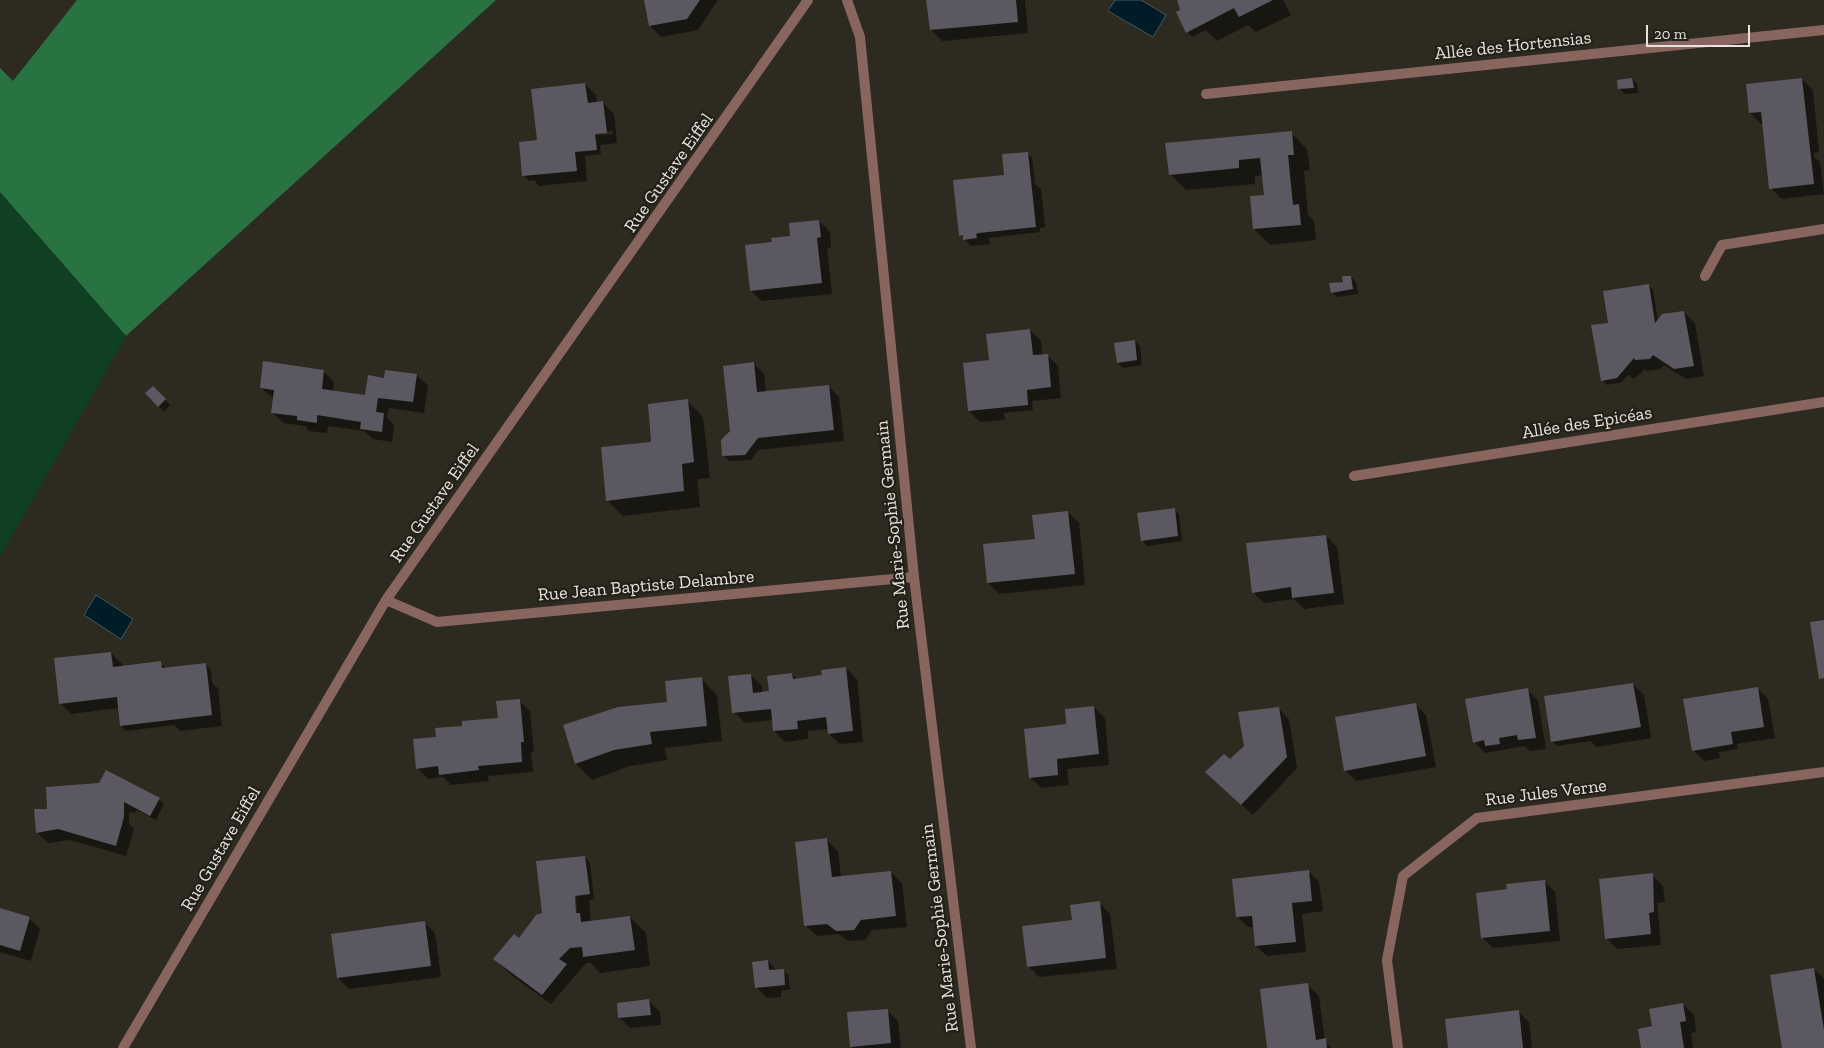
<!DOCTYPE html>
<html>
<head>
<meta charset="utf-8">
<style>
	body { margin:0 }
	#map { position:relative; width:1824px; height:1048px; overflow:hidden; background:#2d2a20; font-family:"Zilla Slab",serif }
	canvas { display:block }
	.scale { position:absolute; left:1646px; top:25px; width:104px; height:22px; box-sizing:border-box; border:2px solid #e6e4de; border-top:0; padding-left:6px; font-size:15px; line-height:18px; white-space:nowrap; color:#e6e4de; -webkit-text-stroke:4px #232017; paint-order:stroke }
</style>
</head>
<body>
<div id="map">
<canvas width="1824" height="1048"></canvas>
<div class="scale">20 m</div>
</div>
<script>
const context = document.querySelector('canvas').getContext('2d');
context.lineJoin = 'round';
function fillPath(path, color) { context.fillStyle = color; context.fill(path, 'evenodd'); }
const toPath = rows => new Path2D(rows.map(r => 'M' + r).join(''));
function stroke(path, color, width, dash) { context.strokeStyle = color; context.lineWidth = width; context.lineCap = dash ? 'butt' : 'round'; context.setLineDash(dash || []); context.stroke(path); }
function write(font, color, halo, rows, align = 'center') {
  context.font = font + ' "Zilla Slab",serif'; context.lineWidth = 4.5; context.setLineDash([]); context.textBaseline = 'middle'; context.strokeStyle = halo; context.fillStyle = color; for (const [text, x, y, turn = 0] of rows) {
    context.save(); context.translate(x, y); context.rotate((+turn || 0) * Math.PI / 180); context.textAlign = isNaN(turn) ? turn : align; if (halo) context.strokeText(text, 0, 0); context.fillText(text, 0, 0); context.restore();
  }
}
fillPath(toPath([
	[0,192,126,336,0,557]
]), '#0e4021');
fillPath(toPath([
	[77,0,496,0,126,336,0,192,0,68,13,81]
]), '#297343');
const water = toPath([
	[1115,0,1141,0,1166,15,1153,37,1108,11,1115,0],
	[96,595,133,619,121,639,84,615,96,595]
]);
fillPath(water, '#001c27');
stroke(water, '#45585e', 1);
fillPath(toPath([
	[645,0,718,0,698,30,661,37,650,26],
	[928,0,1025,0,1028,33,942,41,931,30],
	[1179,0,1283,0,1291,15,1256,32,1248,25,1217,41,1206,30,1192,37,1187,32],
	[1632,79,1637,84,1638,93,1625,94,1620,89],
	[1802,79,1813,90,1819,152,1814,153,1814,157,1820,162,1824,194,1782,199,1771,188,1764,124,1761,124,1750,113],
	[585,84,596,95,597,103,603,103,614,114,617,143,600,145,601,154,585,156,587,181,539,186,534,180,529,181,523,175,538,141],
	[613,131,613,134,595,135,592,133],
	[1291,133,1307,149,1310,170,1304,171,1308,215,1314,221,1316,240,1270,245,1254,229,1265,196,1263,175,1255,176,1255,184,1186,190,1170,174],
	[1027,153,1032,158,1035,184,1041,189,1045,227,1040,228,1040,232,989,238,990,244,971,246,961,235,1006,176],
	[819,221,830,232,831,248,827,248,832,294,762,301,751,291,792,237],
	[1351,277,1356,282,1358,294,1337,297,1332,292],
	[1648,285,1653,290,1658,321,1684,312,1695,323,1704,376,1686,379,1664,365,1661,369,1647,371,1645,369,1634,379,1628,375,1622,382,1607,385,1602,380,1610,324],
	[1030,330,1041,341,1042,355,1047,355,1058,366,1061,398,1032,401,1033,410,1004,413,1005,420,980,422,969,411,991,361],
	[1135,341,1140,346,1142,365,1123,368,1118,363],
	[753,363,764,374,766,393,828,386,839,397,844,441,758,450,751,460,729,461,724,456],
	[323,371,334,382,333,392,366,397,385,379,417,375,428,386,424,413,389,408,387,418,394,425,392,442,373,439,364,431,328,426,327,433,309,431,305,426,283,423,272,412,274,399,261,388],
	[158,392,170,405,164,412,147,393],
	[687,401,703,417,710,478,697,479,700,507,623,516,607,500],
	[1174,509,1179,514,1182,541,1147,546,1142,540],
	[1068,512,1079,523,1085,585,999,594,988,583],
	[1326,536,1337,547,1344,604,1304,609,1294,599,1264,603,1253,592],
	[111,653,122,664,122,667,160,663,167,669,206,664,211,670,212,683,218,688,222,726,180,731,174,725,126,731,121,726,119,708,71,714,60,703],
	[846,668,857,679,863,742,840,744,829,734,829,729,808,731,808,739,785,742,774,731,773,720,745,723,734,712,751,675,762,686,762,693,770,692,792,674,797,679,823,676],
	[701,679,717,695,722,741,665,748,667,760,630,766,592,780,576,764,565,726,668,703],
	[1633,684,1644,695,1651,738,1596,747,1591,741,1557,746,1552,741],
	[1757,688,1768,699,1775,738,1737,744,1738,749,1719,752,1720,758,1704,761,1693,750],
	[1527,690,1538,700,1546,749,1530,751,1525,746,1485,753,1474,742],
	[519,700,530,711,534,752,531,752,533,772,488,776,489,781,451,785,443,777,428,779,417,768,437,738,464,727,500,719],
	[1416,705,1426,715,1436,767,1356,781,1345,770],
	[1094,707,1105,718,1109,765,1067,769,1069,785,1041,788,1030,777,1068,725],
	[1278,708,1289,719,1297,768,1253,815,1223,788,1230,761],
	[47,788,159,799,164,804,156,820,136,810,135,813,129,812,129,824,134,829,126,856,70,840,48,843,37,832,49,810],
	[827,840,838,851,841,877,891,872,902,883,907,927,872,930,865,940,848,941,839,934,817,936,806,926],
	[585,857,590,863,594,899,589,900,591,922,630,917,646,933,650,966,600,973,591,963,586,963,551,1004,511,975,495,959,519,939,542,915],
	[574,875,578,919,576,919],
	[1308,871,1319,882,1323,911,1302,914,1306,952,1267,956,1256,946,1254,927,1248,927,1237,916],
	[1652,875,1663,886,1665,902,1657,903,1661,945,1617,949,1606,938],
	[1544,881,1555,892,1560,941,1493,948,1482,937,1510,891],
	[1100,903,1110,914,1117,969,1039,977,1028,966,1073,921],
	[0,909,29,918,40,929,31,961,0,952],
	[424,922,435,933,441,977,349,989,338,978],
	[768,961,777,971,783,970,788,975,790,989,781,991,781,997,767,998,756,987],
	[1814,969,1824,979,1824,1048,1783,1048],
	[1308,985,1319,996,1325,1040,1331,1048,1269,1048],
	[649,1001,660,1012,661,1025,630,1028,619,1017],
	[1683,1004,1694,1015,1696,1032,1691,1033,1693,1048,1642,1048],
	[887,1010,898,1021,901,1048,853,1048,851,1046],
	[1518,1011,1529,1022,1532,1048,1449,1048]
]), '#0007');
fillPath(toPath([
	[644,0,700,0,687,19,649,26],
	[926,0,1016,0,1018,22,930,30],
	[1177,0,1273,0,1239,17,1234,8,1186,33,1176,12,1180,10],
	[1632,78,1634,88,1618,89,1617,80],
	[1802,78,1814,184,1769,189,1761,112,1749,113,1746,84],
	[585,83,588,103,603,101,607,133,595,134,597,150,575,152,577,171,522,176,519,142,537,140,531,89],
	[1292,131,1294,155,1288,155,1293,205,1299,204,1301,225,1253,229,1250,196,1264,195,1260,158,1239,160,1239,168,1169,175,1165,143],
	[1028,152,1036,227,979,233,976,234,977,238,963,240,963,235,959,236,953,180,1004,175,1002,154],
	[819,220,821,237,817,238,822,283,750,291,745,245,772,242,771,238,790,236,789,223],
	[1342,276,1351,276,1353,289,1331,293,1329,283,1343,282],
	[1649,284,1655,323,1662,314,1684,311,1694,366,1674,369,1653,355,1650,359,1635,360,1634,358,1617,378,1601,381,1591,325,1608,323,1603,291],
	[1030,329,1033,355,1048,354,1051,387,1027,390,1028,405,968,411,963,363,989,360,986,334],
	[1135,340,1137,360,1117,363,1114,343],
	[263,361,324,370,322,389,365,395,368,375,384,378,385,370,417,374,413,402,378,398,376,412,384,413,382,432,360,429,361,422,317,415,317,423,297,420,297,416,271,413,274,390,260,388],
	[754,362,757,392,829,385,834,430,758,438,745,455,722,456,721,440,730,431,723,366],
	[153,386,166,399,158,407,145,393],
	[688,399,694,462,682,464,684,491,606,501,601,447,651,442,648,404],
	[1175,508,1178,536,1141,541,1137,513],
	[1068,511,1075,574,987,583,983,544,1035,539,1032,515],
	[1326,535,1334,593,1292,598,1291,587,1252,593,1246,543],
	[1824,620,1824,678,1819,679,1810,622],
	[111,652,113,667,161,661,162,668,206,663,212,715,120,726,117,697,59,704,54,658],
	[846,667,853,731,828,734,826,717,797,721,798,729,773,731,771,709,732,713,728,676,751,674,753,693,769,691,767,676,792,673,793,679,822,675,821,670],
	[702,677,707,726,650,732,652,744,614,750,575,764,563,725,618,707,667,702,665,681],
	[1633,683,1641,727,1551,742,1544,696],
	[1758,687,1764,727,1731,732,1733,744,1692,751,1683,699],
	[1528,688,1536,738,1518,740,1517,735,1499,738,1500,744,1485,746,1484,740,1473,743,1465,699],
	[520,699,524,742,521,742,522,762,478,766,479,770,439,775,438,766,416,769,413,739,436,737,435,728,462,726,462,721,498,718,496,701],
	[1416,703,1426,756,1344,771,1335,717],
	[1094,706,1099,754,1057,759,1058,775,1029,778,1024,729,1066,724,1065,709],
	[1279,707,1287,757,1241,805,1205,772,1224,754,1230,759,1244,746,1238,712],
	[106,770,160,798,150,816,124,802,124,817,116,846,58,829,36,833,34,809,47,809,46,787,99,783],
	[827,838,832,877,891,871,896,916,861,920,854,930,836,931,827,924,804,926,795,842],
	[585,856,590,894,575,896,576,913,580,913,581,922,630,916,635,950,583,957,582,947,570,948,559,959,567,964,542,995,493,959,514,934,519,938,536,915,542,913,536,861],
	[1309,870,1312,901,1292,903,1296,942,1255,946,1252,916,1236,917,1232,879],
	[1653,873,1654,912,1649,913,1651,934,1605,939,1599,879],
	[1545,880,1550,931,1481,938,1476,893,1507,889,1506,884],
	[1100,901,1106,958,1027,967,1022,926,1072,920,1070,905],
	[0,908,30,917,20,951,0,945],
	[425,921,431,966,337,978,331,934],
	[768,960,769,970,784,969,785,985,755,988,752,962],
	[1814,968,1824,1030,1824,1048,1782,1048,1770,975],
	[1308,983,1316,1040,1326,1038,1327,1048,1267,1048,1260,989],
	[649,999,651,1015,618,1018,617,1003],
	[1683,1003,1686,1021,1680,1022,1684,1048,1641,1048,1638,1029,1652,1026,1649,1009],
	[888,1009,891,1043,850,1047,847,1012],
	[1519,1010,1523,1048,1448,1048,1445,1019]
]), '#5b5862');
stroke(toPath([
	[847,0,860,37,914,577,971,1048],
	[1206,94,1824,30],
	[1705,276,1722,245,1824,229],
	[1354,476,1824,402],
	[386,600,437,622,914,577],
	[123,1048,386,600,808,0],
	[1398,1048,1387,960,1403,876,1477,818,1824,772]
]), '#89655f', 10);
write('18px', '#e6e4de', '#232017', [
	["Allée des Hortensias",1513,46,-6],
	["Rue Gustave Eiffel",669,173,-55],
	["Allée des Epicéas",1587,423,-9],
	["Rue Gustave Eiffel",435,503,-55],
	["Rue Marie-Sophie Germain",893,525,-96],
	["Rue Jean Baptiste Delambre",646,586,-5],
	["Rue Jules Verne",1546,793,-7],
	["Rue Gustave Eiffel",221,849,-60],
	["Rue Marie-Sophie Germain",940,928,-97]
]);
</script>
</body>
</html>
